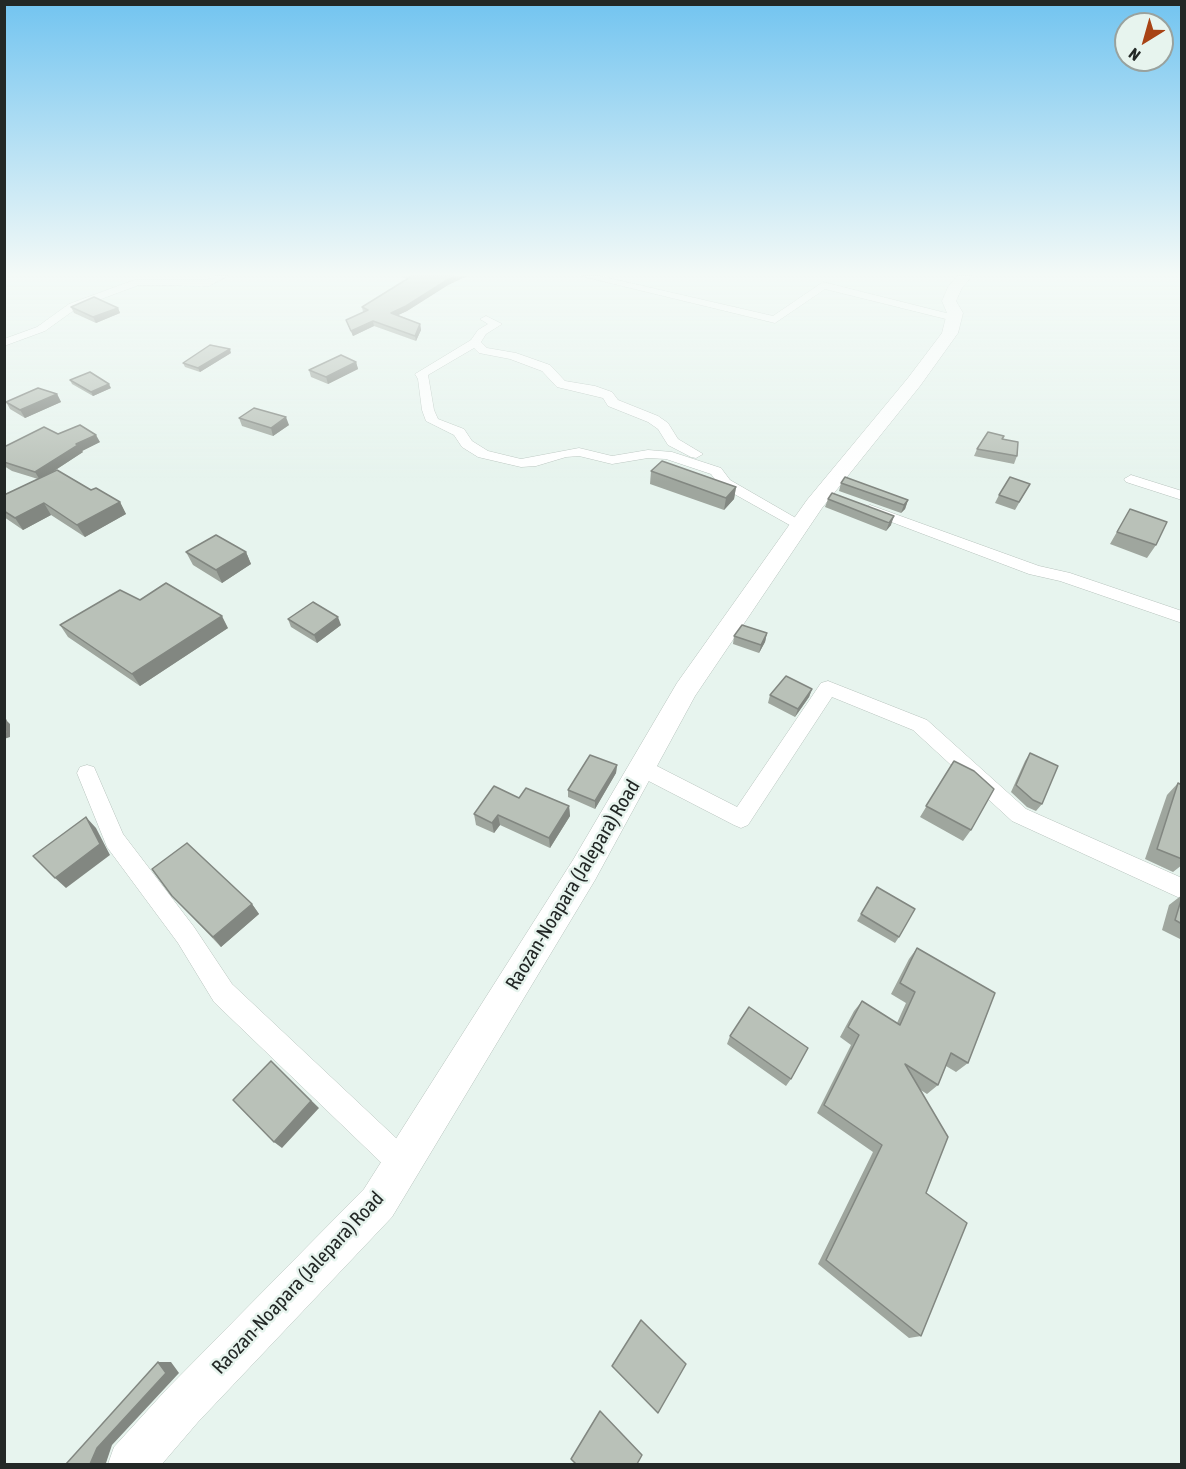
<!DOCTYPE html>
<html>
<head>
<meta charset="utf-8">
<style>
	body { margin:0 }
	#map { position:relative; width:1186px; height:1469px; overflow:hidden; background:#e7f4ee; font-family:"Asap Condensed",sans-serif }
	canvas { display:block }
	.frame { position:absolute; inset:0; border:6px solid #232826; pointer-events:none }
	.north { position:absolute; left:1114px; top:12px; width:60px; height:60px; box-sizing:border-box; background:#e7f4ee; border:2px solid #99a29e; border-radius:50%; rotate:217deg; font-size:16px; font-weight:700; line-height:24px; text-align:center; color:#232826 }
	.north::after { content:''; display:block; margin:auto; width:21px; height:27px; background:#a84315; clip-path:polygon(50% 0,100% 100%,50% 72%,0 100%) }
</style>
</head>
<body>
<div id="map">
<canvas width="1186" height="1469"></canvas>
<div class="frame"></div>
<div class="north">N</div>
</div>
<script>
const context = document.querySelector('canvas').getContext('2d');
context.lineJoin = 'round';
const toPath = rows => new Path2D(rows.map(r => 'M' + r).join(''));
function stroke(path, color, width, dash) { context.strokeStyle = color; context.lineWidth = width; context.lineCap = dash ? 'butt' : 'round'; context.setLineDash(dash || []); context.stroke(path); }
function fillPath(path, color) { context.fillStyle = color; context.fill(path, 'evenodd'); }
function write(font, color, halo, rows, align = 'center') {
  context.font = font + ' "Asap Condensed",sans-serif'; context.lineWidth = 5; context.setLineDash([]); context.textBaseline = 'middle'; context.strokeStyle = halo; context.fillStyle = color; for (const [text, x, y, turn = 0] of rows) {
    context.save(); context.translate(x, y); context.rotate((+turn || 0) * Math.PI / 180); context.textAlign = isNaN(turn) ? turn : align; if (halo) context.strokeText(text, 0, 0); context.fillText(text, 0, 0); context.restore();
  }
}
const minor = toPath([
	[215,276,228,276,209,286,139,285,77,308,45,331,4,346,4,339,37,327,69,304,134,280,207,280,215,276],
	[581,276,600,276,773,316,823,282,958,316,960,318,954,321,825,289,775,323,581,276],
	[486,316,502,324,486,334,481,342,487,348,516,353,550,365,565,381,595,386,612,392,618,400,658,416,668,423,678,439,703,454,696,458,691,457,668,445,658,429,648,422,608,406,603,398,557,387,542,371,510,359,479,353,474,348,428,375,434,410,438,419,464,429,472,441,488,451,521,459,579,448,612,456,648,450,672,452,721,468,730,480,808,525,800,530,795,528,720,486,711,474,666,459,648,458,612,464,579,456,566,457,536,466,521,467,478,457,462,447,454,435,426,421,422,410,418,379,415,374,471,340,478,330,488,324,480,319,486,316],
	[1131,475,1182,491,1182,500,1126,482,1124,479,1131,475],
	[870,505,1039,566,1070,573,1182,611,1182,623,1060,581,1029,574,865,512,863,509,870,505],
	[828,681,927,720,1026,809,1182,878,1182,899,1012,821,913,730,832,697,748,825,741,828,734,825,635,774,632,768,635,762,642,760,649,762,737,807,821,683,828,681],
	[87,765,94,767,123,834,194,927,232,984,412,1153,416,1163,412,1173,402,1177,392,1173,214,1002,178,943,107,847,77,773,80,767,87,765]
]);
const secondary = toPath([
	[957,276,972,276,962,288,956,301,963,313,958,333,920,386,822,508,695,696,595,880,392,1217,198,1422,162,1464,108,1464,114,1447,166,1390,364,1189,573,860,677,683,807,500,908,378,942,333,947,313,942,301,948,287,957,276]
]);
stroke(minor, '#b7c3bd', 1);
stroke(secondary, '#b7c3bd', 1);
fillPath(minor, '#fff');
fillPath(secondary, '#fff');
fillPath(toPath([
	[400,276,467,276,448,285,407,311,398,315,420,324,421,330,416,341,374,326,353,336,348,325,346,320,363,312,362,307,408,279],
	[71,307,118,308,120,313,96,323,74,313],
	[231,353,200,372,185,367,183,363],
	[356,362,358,369,328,384,311,377,309,370],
	[70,380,111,388,93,396,72,384],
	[57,394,61,402,25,418,10,409,6,402],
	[239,418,289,425,273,436,242,426],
	[58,434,100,442,82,451,83,452,51,473,120,502,126,514,85,537,51,515,23,530,4,517,4,495,38,479,12,471,4,466,4,447],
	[1003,439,1017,456,1014,464,974,456,977,449],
	[651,471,736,487,734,499,724,510,650,484],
	[841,483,908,500,905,509,901,513,839,491],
	[1030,484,1015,510,995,503,999,495],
	[832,493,891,525,886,531,825,507,828,499],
	[1130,509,1156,545,1147,558,1110,544],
	[186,552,246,552,251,564,222,583,193,565],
	[140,600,228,628,140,686,68,637,60,625],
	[288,619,341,625,317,643,291,627],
	[767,633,765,642,759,653,733,644,734,636],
	[812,689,809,697,795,717,768,703,770,695],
	[1030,753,1042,804,1036,811,1027,807,1011,792,1025,761],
	[954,761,971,830,963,841,920,817],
	[617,765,616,773,595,809,568,797,568,790],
	[1178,783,1182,785,1182,865,1173,872,1145,859,1167,795],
	[519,798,569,806,570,816,550,848,500,825,494,833,476,825,474,814],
	[877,887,899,937,895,943,857,921],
	[1182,895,1182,940,1162,930,1169,905],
	[172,896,252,904,259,914,221,947],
	[917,948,968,1063,956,1072,946,1066,938,1085,927,1094,919,1089,926,1193,921,1336,909,1338,818,1264,873,1152,817,1113,851,1045,840,1037,854,1011,862,1001,897,1023,906,1003,891,994,909,959],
	[730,1036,791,1079,786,1086,727,1044]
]), '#9fa69e');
fillPath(toPath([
	[455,276,467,276,448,285,407,311,392,318,391,313],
	[118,308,120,313,96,323,93,317],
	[373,321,374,326,353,336,351,331],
	[420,324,421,330,416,341,415,336],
	[230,349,231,353,200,372,198,368],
	[356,362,358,369,328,384,326,377],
	[109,384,111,388,93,396,91,392],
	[57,394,61,402,25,418,20,410],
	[286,417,289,425,273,436,271,428],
	[96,435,100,442,82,451,83,452,40,480,35,472,76,444],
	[736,487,734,499,724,510,726,498],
	[908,500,905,509,901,513,904,505],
	[120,502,126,514,85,537,77,525],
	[44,503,51,515,23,530,15,518],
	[894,516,891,525,886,531,889,523],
	[246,552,251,564,222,583,216,570],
	[222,616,228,628,140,686,132,674],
	[338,617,341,625,317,643,314,635],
	[767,633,765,642,759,653,761,645],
	[812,689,809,697,795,717,798,709],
	[6,720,10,724,10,737,4,739],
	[617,765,616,773,595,809,595,801],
	[569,806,570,816,550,848,549,838],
	[498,815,500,825,494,833,492,823],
	[86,817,96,828,110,855,66,888,55,878],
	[252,904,259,914,221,947,213,937],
	[271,1061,319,1108,282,1148,274,1142],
	[158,1362,171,1362,179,1373,112,1445,106,1463,107,1464,90,1464,97,1448]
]), '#828781');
const building = toPath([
	[412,276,455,276,447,280,406,306,391,313,420,324,415,336,373,321,351,331,346,320,368,310,362,307,412,276],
	[94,297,118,308,93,317,71,307,94,297],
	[210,345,230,349,198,368,183,363,210,345],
	[341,355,356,362,326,377,309,370,341,355],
	[90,372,109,384,91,392,70,380,90,372],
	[38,388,57,394,20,410,6,402,38,388],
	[254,408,286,417,271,428,239,418,254,408],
	[80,425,96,435,76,444,78,445,35,472,4,462,4,447,44,427,58,434,80,425],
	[988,432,1004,436,1002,439,1018,442,1017,456,977,449,988,432],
	[662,461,736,487,726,498,651,471,662,461],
	[57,470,91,490,96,488,120,502,77,525,44,503,15,518,4,511,4,495,57,470],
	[845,477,908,500,904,505,841,483,845,477],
	[1010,477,1030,484,1019,502,999,495,1010,477],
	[832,493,894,516,889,523,828,499,832,493],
	[1130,509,1167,522,1156,545,1117,532,1130,509],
	[216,535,246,552,216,570,186,552,216,535],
	[166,583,222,616,132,674,60,625,120,590,140,600,166,583],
	[313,602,338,617,314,635,288,619,313,602],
	[742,625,767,633,761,645,734,636,742,625],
	[786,676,812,689,798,709,770,695,786,676],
	[6,720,7,733,4,734,4,721,6,720],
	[1030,753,1058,766,1042,804,1033,800,1016,785,1030,753],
	[590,755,617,765,595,801,568,790,590,755],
	[954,761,974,771,994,789,971,830,926,806,954,761],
	[1178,783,1182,785,1182,859,1157,849,1178,783],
	[494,786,519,798,526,788,569,806,549,838,498,815,492,823,474,814,494,786],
	[86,817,100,844,55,878,33,856,86,817],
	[187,843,252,904,213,937,172,896,152,869,187,843],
	[877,887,915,909,899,937,861,914,877,887],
	[1182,897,1182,924,1175,920,1182,897],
	[917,948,995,993,968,1063,951,1053,938,1085,905,1064,948,1137,926,1193,967,1223,921,1336,826,1260,882,1145,824,1105,859,1035,848,1027,862,1001,900,1025,915,992,900,983,917,948],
	[749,1007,808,1048,791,1079,730,1036,749,1007],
	[271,1061,311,1101,274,1142,233,1100,271,1061],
	[641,1320,686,1364,658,1413,612,1366,641,1320],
	[158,1362,166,1373,97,1448,90,1464,66,1464,158,1362],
	[600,1411,642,1455,637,1464,576,1464,571,1459,600,1411]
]);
fillPath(building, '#b9c1b8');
stroke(building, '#828781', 1.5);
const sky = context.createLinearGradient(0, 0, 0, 482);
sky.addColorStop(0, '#72c4f0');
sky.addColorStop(0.57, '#f4faf7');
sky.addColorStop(1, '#f4faf700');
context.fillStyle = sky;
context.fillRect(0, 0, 1186, 482);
write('20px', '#232826', '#e7f4ee', [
	["Raozan-Noapara (Jalepara) Road",573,885,-59],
	["Raozan-Noapara (Jalepara) Road",298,1283,-47]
]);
</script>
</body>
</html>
